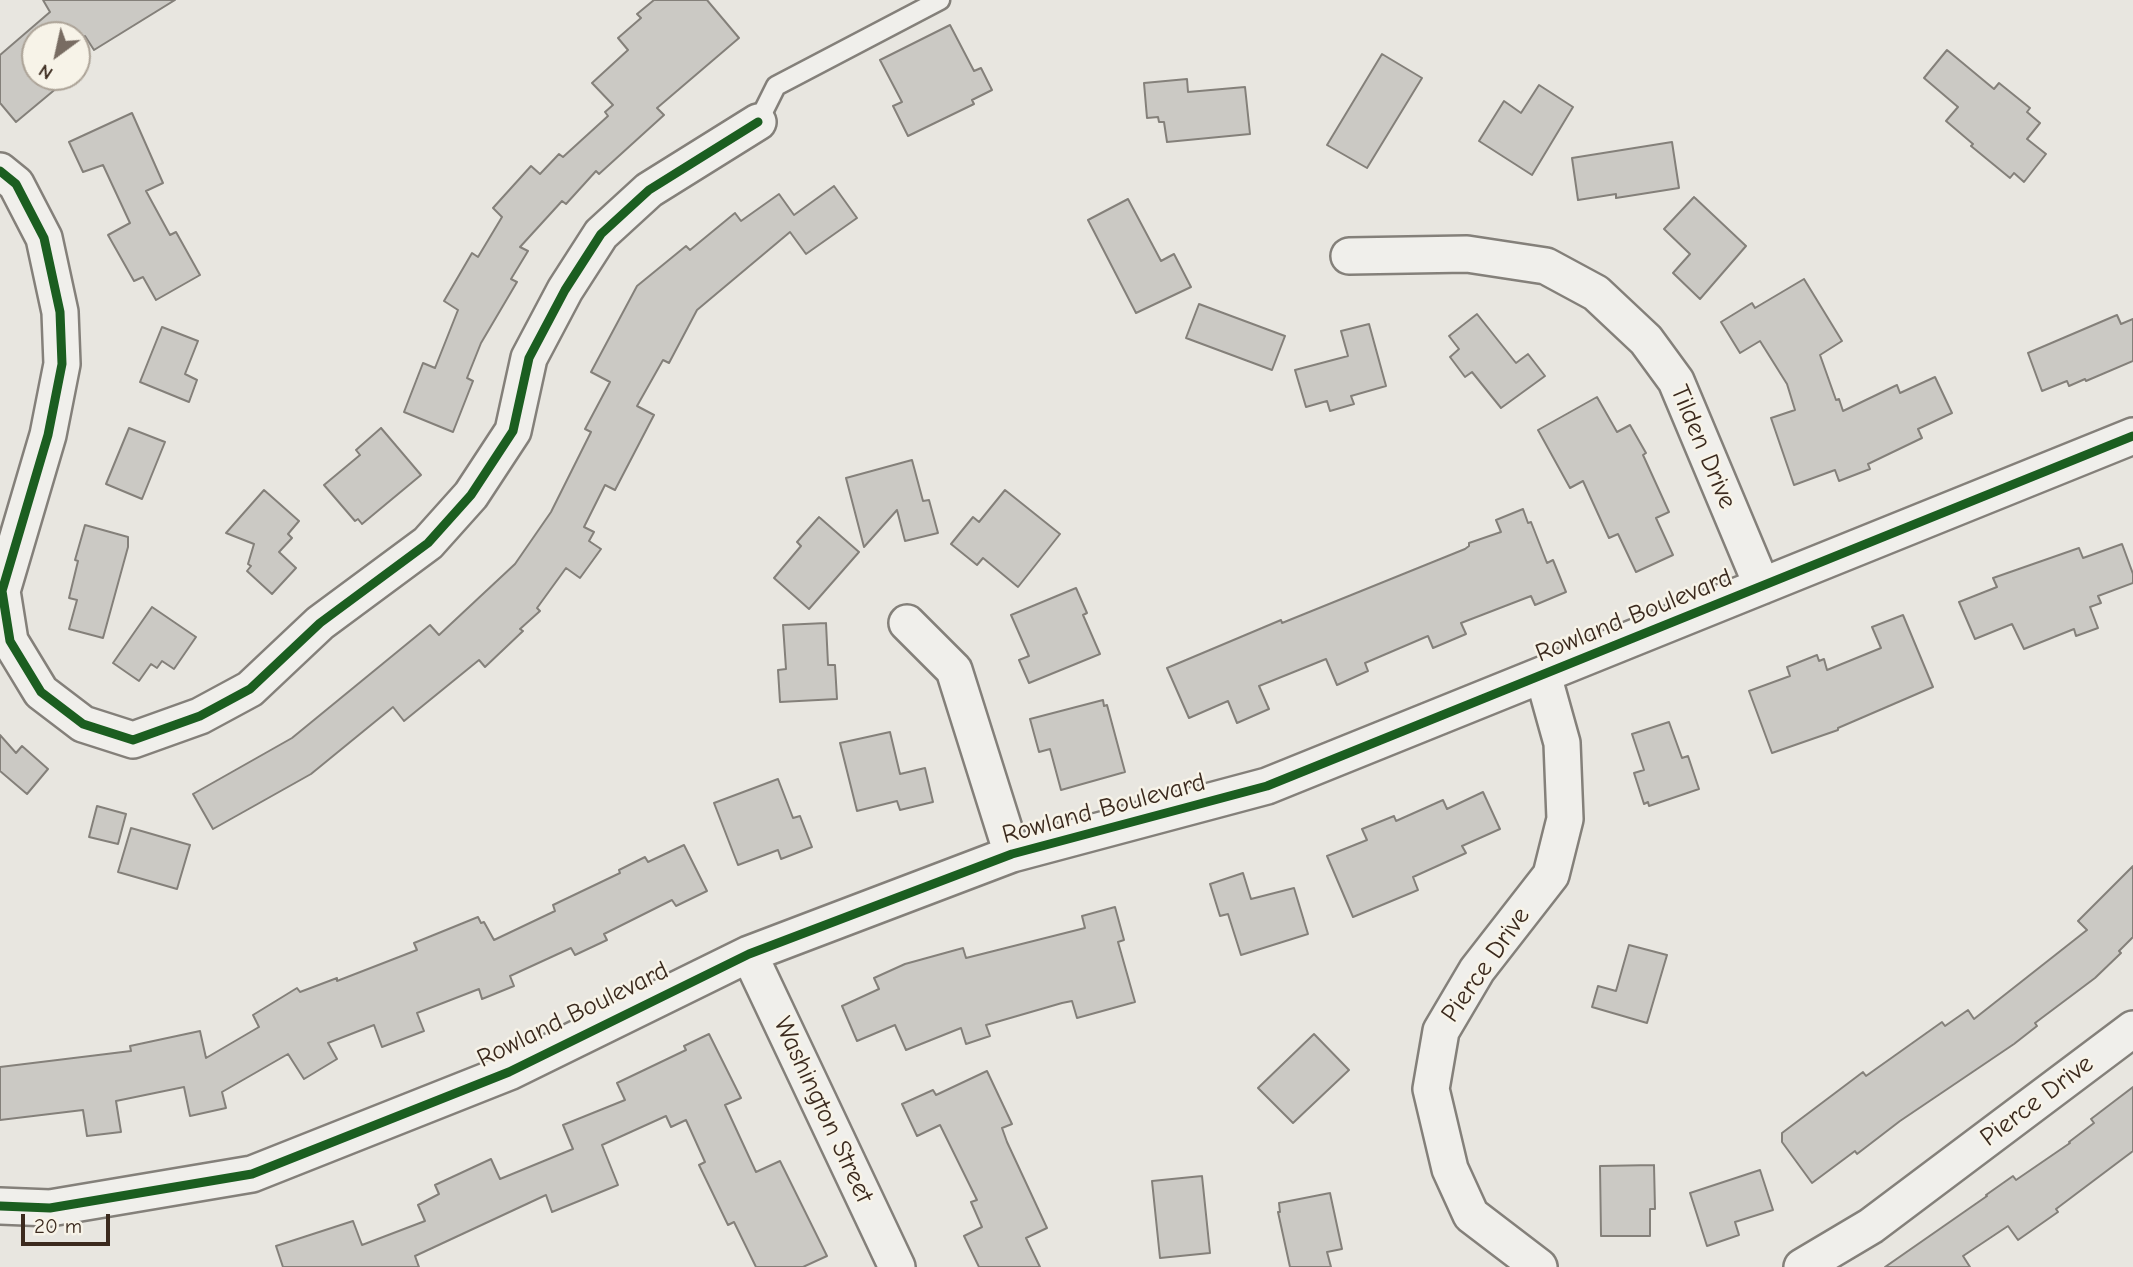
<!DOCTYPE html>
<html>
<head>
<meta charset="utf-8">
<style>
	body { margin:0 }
	#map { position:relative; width:2133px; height:1267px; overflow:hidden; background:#e8e6e0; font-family:"Comic Neue",sans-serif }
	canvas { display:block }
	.north { position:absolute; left:21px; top:21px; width:70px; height:70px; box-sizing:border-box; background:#f7f3e8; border:2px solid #aca397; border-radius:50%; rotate:213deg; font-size:19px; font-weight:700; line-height:28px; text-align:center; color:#3b2a1e }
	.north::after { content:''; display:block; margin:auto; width:24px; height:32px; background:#786c62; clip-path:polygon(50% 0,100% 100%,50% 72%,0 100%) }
	.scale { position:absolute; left:21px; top:1214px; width:89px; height:32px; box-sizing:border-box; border:4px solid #3b2a1e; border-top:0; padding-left:9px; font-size:21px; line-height:24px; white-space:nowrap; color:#3b2a1e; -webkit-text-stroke:5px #f7f3e8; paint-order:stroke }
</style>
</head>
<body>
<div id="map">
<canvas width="2133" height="1267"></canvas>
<div class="north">N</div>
<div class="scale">20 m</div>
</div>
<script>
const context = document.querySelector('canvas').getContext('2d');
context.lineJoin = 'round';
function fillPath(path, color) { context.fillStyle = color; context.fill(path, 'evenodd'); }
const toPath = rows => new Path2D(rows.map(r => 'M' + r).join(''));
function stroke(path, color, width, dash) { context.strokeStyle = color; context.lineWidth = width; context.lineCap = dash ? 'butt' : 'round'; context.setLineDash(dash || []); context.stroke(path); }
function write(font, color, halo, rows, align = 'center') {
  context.font = font + ' "Comic Neue",sans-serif'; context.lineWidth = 5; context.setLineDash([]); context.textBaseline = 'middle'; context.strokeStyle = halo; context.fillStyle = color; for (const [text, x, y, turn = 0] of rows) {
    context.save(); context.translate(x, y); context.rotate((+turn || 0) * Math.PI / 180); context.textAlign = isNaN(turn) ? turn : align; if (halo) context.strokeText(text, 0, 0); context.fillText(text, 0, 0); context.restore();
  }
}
const building = toPath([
	[43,0,175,0,94,50,85,36,77,41,77,35,35,35,35,77,49,77,58,87,16,122,0,103,0,55,50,12,43,0],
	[654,0,707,0,739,38,657,108,664,115,599,174,596,171,566,204,562,201,520,247,528,251,511,279,517,282,481,343,467,378,473,381,453,432,404,412,423,363,435,368,458,310,444,301,472,253,478,257,502,217,493,208,531,166,540,174,559,154,563,157,608,116,605,112,613,105,592,83,628,50,618,38,641,18,637,14,654,0],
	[950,25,974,71,981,68,992,90,972,100,974,104,908,136,893,106,902,102,880,60,950,25],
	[1947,50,1994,89,1999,83,2030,108,2027,112,2040,123,2027,139,2046,154,2024,182,2014,173,2010,178,1971,146,1973,144,1946,121,1958,107,1924,78,1947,50],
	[1382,54,1422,78,1367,168,1327,145,1382,54],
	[1187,79,1188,92,1245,87,1250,134,1167,142,1164,122,1159,122,1158,117,1147,118,1144,83,1187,79],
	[1539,85,1573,107,1532,175,1479,141,1504,101,1521,113,1539,85],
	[132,113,163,183,146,191,170,235,176,232,200,275,156,300,143,277,134,281,108,235,130,223,103,165,83,172,69,142,132,113],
	[1672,142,1679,188,1616,198,1616,194,1578,200,1572,158,1672,142],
	[834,186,857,218,806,254,790,232,697,310,669,363,663,360,637,406,654,415,615,490,605,485,584,527,594,532,589,541,601,549,580,578,566,568,537,608,540,611,520,629,523,631,485,667,479,660,404,721,393,707,311,774,213,829,193,794,292,738,430,625,439,635,515,564,551,512,591,432,585,429,610,382,591,372,637,286,686,246,690,250,735,213,741,221,779,194,794,215,834,186],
	[1694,197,1746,246,1700,299,1673,273,1690,254,1664,229,1694,197],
	[1128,199,1161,261,1174,254,1191,287,1136,313,1088,220,1128,199],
	[1804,279,1842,341,1820,355,1836,400,1839,399,1843,411,1897,385,1900,393,1935,377,1952,413,1918,429,1922,438,1868,464,1870,469,1839,481,1835,470,1794,485,1771,418,1795,410,1787,384,1760,341,1740,353,1721,322,1752,303,1755,308,1804,279],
	[1199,304,1285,336,1272,370,1186,338,1199,304],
	[1477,314,1516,363,1528,354,1545,376,1501,408,1472,372,1465,377,1450,357,1459,349,1449,336,1477,314],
	[2117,315,2121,324,2133,319,2133,361,2086,381,2085,379,2069,386,2067,381,2042,391,2028,353,2117,315],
	[1369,324,1386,386,1351,396,1354,404,1330,411,1327,401,1306,407,1295,370,1348,356,1341,331,1369,324],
	[162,327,198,341,185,374,197,380,189,402,140,382,162,327],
	[1597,397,1617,432,1630,425,1646,453,1643,455,1669,512,1656,518,1673,555,1636,572,1618,534,1609,538,1583,481,1570,488,1538,430,1597,397],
	[129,428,165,442,142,499,106,484,129,428],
	[381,428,421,475,362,524,358,519,355,521,324,485,360,455,356,450,381,428],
	[912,460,923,501,929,500,938,533,905,541,897,510,864,547,846,478,912,460],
	[264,490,299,521,288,534,292,538,279,552,296,568,272,594,247,571,251,566,248,564,254,544,226,533,264,490],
	[1005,490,1060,534,1018,587,983,558,977,565,951,544,973,517,979,522,1005,490],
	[1523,509,1528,523,1531,522,1547,563,1553,560,1566,592,1535,605,1531,596,1461,623,1466,634,1433,648,1428,636,1365,663,1368,671,1337,685,1326,659,1259,686,1269,709,1237,723,1228,701,1189,718,1167,668,1281,620,1282,623,1465,549,1469,546,1469,543,1501,532,1496,520,1523,509],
	[819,517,859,552,809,609,774,578,801,546,797,542,819,517],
	[85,525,128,537,128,547,103,638,69,629,77,600,69,598,78,561,75,560,85,525],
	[2122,544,2133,574,2133,583,2098,596,2101,603,2090,607,2098,628,2076,636,2074,629,2024,649,2012,624,1975,639,1959,602,1997,587,1993,578,2079,548,2083,558,2122,544],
	[1076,588,1087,613,1083,615,1100,654,1029,683,1019,660,1029,656,1011,615,1076,588],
	[152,607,196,637,174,669,162,661,157,668,151,664,139,681,113,663,152,607],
	[1903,615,1933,687,1838,728,1838,730,1772,753,1749,691,1790,676,1787,667,1817,655,1819,661,1824,659,1827,670,1881,648,1872,627,1903,615],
	[826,623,828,665,835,665,837,699,780,702,778,670,786,669,783,625,826,623],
	[1103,700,1104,706,1107,705,1125,772,1061,790,1050,749,1039,752,1030,719,1103,700],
	[1669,722,1682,758,1688,756,1699,789,1649,806,1648,802,1644,804,1634,773,1644,770,1632,734,1669,722],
	[890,732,900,774,925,768,933,802,900,810,897,801,857,811,840,743,890,732],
	[0,735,16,753,22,746,48,769,27,794,0,771,0,735],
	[778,779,793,818,800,816,812,847,781,859,778,850,738,865,714,803,778,779],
	[1483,792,1500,829,1462,846,1466,853,1413,877,1418,890,1353,917,1327,856,1367,840,1362,829,1394,816,1396,821,1443,800,1447,809,1483,792],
	[97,806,126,814,118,844,89,837,97,806],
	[131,828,190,845,177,889,118,872,131,828],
	[684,845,707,891,676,906,672,900,604,934,607,940,575,955,571,948,510,976,514,986,482,999,479,989,417,1013,424,1031,382,1047,374,1025,328,1043,337,1059,304,1079,288,1054,222,1092,226,1108,190,1116,184,1087,116,1101,121,1132,87,1136,83,1110,0,1120,0,1067,131,1051,130,1046,200,1031,206,1058,259,1027,253,1015,297,988,300,992,337,978,337,981,417,950,414,943,478,917,481,923,484,922,494,940,555,911,553,905,620,873,619,870,645,857,648,862,684,845],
	[2133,866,2133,937,2119,951,2121,953,2095,978,2035,1023,2037,1026,2014,1044,1900,1121,1857,1154,1855,1151,1812,1183,1782,1142,1782,1133,1863,1072,1866,1076,1942,1022,1945,1026,1968,1010,1974,1019,2087,930,2078,921,2133,866],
	[1243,873,1251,899,1294,888,1308,934,1241,955,1228,914,1220,916,1210,884,1243,873],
	[1115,907,1124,940,1118,942,1135,1002,1077,1018,1072,1001,1062,1003,986,1025,990,1036,966,1044,961,1028,906,1050,895,1025,857,1041,842,1006,879,989,874,978,905,964,963,948,966,958,1085,928,1082,916,1115,907],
	[1629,945,1667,955,1647,1023,1592,1007,1598,986,1616,991,1629,945],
	[709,1034,741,1098,725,1105,756,1172,780,1161,827,1256,803,1267,756,1267,734,1222,728,1225,699,1165,705,1162,686,1120,671,1127,666,1116,602,1145,618,1185,552,1212,546,1195,415,1256,419,1267,283,1267,276,1246,353,1221,362,1245,425,1221,418,1205,439,1194,435,1185,491,1159,500,1179,573,1149,563,1125,625,1100,617,1083,686,1050,684,1046,709,1034],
	[1314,1034,1349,1070,1293,1123,1258,1088,1314,1034],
	[987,1071,1012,1124,1002,1128,1007,1142,1047,1228,1026,1238,1040,1267,979,1267,964,1236,982,1227,971,1202,977,1200,940,1125,917,1136,902,1104,933,1090,936,1095,987,1071],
	[2133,1087,2133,1151,2056,1209,2058,1212,2018,1240,2008,1226,1963,1256,1970,1267,1885,1267,1987,1196,1986,1195,2013,1176,2016,1180,2070,1143,2069,1142,2094,1123,2091,1119,2133,1087],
	[1654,1165,1655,1209,1650,1209,1650,1236,1601,1236,1600,1166,1654,1165],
	[1760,1170,1773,1210,1735,1222,1739,1235,1707,1246,1690,1193,1760,1170],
	[1202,1176,1210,1253,1160,1258,1152,1181,1202,1176],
	[1330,1193,1342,1249,1327,1252,1331,1267,1290,1267,1278,1212,1280,1212,1279,1203,1330,1193]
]);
fillPath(building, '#cbc9c4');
stroke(building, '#84807a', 2);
const service = toPath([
	[758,122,776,86,940,0]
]);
const minor = toPath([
	[0,171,16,184,44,238,60,312,62,364,48,435,2,591,10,641,41,692,83,724,133,740,200,716,250,689,320,623,428,543,471,495,513,431,529,358,565,290,601,234,649,190,758,122],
	[1349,256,1467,254,1546,266,1596,293,1646,340,1676,381,1762,586],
	[907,623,954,670,1012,854],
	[749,954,897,1267],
	[0,1206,50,1208,252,1174,509,1072,749,954,1012,854,1267,786,2133,436],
	[1539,1267,1471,1215,1450,1169,1431,1089,1441,1031,1477,970,1551,875,1565,819,1562,743,1543,675],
	[1802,1267,1871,1226,2133,1029]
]);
stroke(service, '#84807a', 23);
stroke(minor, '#84807a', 40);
stroke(service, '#f0efeb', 18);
stroke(minor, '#f0efeb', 35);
stroke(toPath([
	[0,171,16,184,44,238,60,312,62,364,48,435,2,591,10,641,41,692,83,724,133,740,200,716,250,689,320,623,428,543,471,495,513,431,529,358,565,290,601,234,649,190,758,122],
	[0,1206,50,1208,252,1174,509,1072,749,954,1012,854,1267,786,2133,436]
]), '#1b5e20', 9);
write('26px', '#3b2a1e', '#f7f3e8', [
	["Tilden Drive",1703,447,67],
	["Rowland Boulevard",1634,616,-22],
	["Rowland Boulevard",1104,809,-15],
	["Pierce Drive",1486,965,-55],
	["Rowland Boulevard",573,1015,-26],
	["Pierce Drive",2037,1101,-37],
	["Washington Street",823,1110,65]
]);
</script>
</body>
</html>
